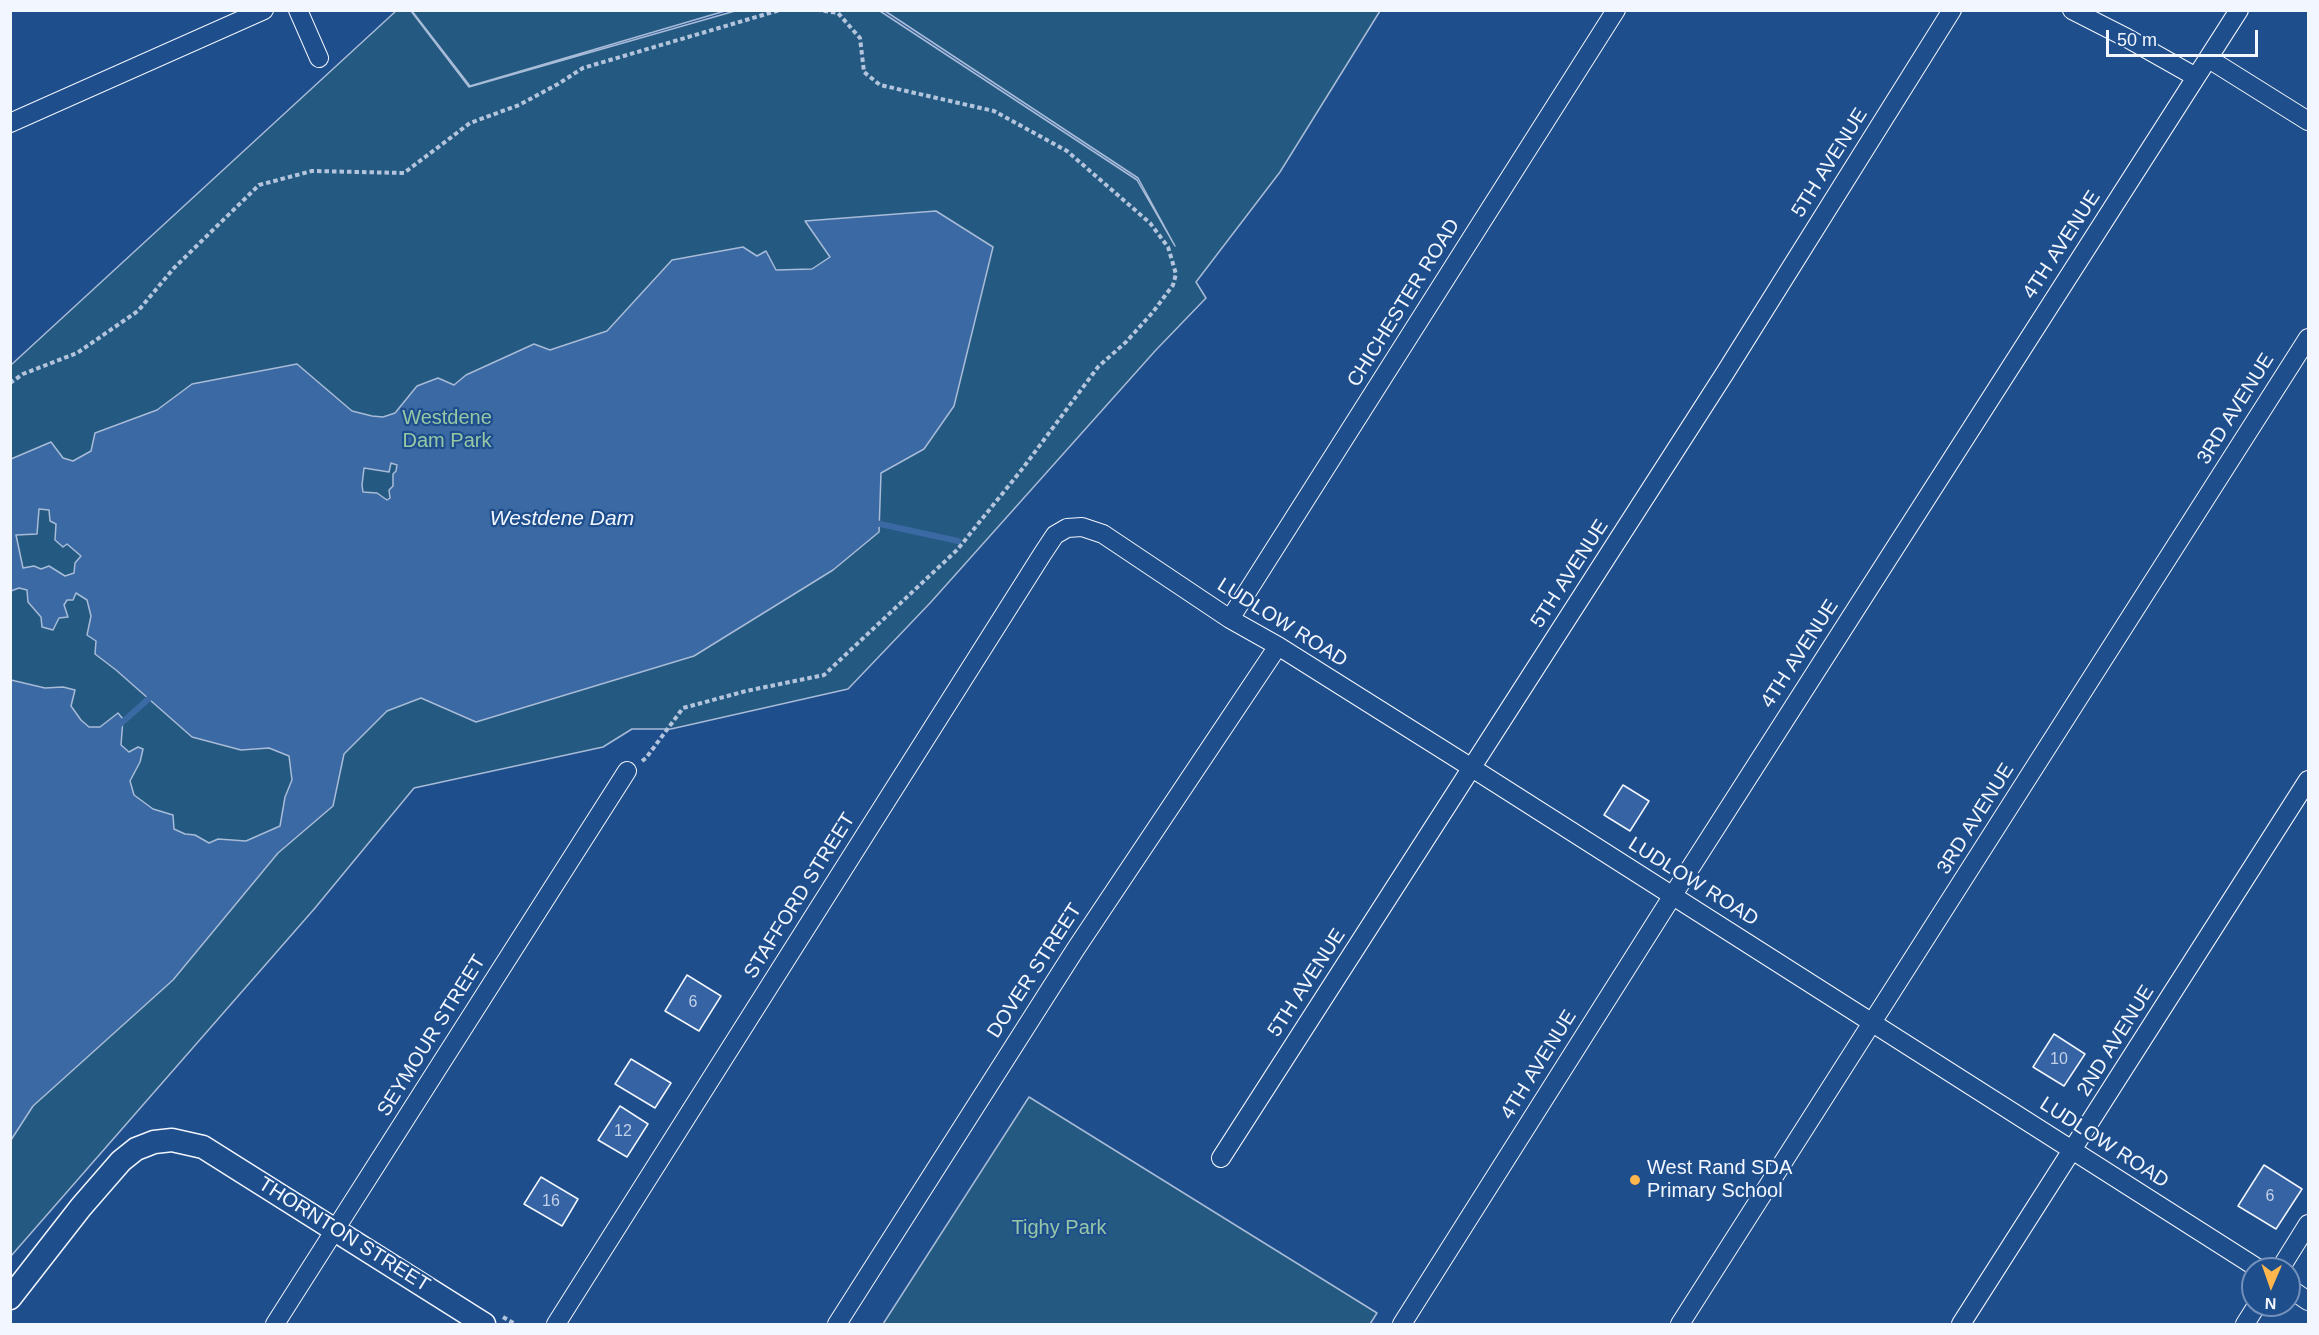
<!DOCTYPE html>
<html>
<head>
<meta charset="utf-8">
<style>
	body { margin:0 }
	#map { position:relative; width:2319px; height:1335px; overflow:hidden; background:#1f4e8c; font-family:Arial,sans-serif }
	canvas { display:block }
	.frame { position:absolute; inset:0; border:12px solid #f2f6ff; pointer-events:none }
	.north { position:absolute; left:2241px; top:1257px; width:60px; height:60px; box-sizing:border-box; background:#1f4e8c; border:2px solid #7391ba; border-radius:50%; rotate:182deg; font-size:16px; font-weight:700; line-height:24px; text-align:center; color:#f2f6ff }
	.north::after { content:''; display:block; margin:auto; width:21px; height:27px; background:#ffb74d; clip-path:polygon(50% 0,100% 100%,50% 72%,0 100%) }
	.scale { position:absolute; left:2106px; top:30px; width:152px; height:27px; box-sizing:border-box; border:3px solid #f2f6ff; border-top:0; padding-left:8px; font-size:18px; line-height:21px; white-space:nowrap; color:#f2f6ff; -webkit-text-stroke:4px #1f4e8c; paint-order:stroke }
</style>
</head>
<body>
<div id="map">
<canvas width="2319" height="1335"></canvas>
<div class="frame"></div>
<div class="north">N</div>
<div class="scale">50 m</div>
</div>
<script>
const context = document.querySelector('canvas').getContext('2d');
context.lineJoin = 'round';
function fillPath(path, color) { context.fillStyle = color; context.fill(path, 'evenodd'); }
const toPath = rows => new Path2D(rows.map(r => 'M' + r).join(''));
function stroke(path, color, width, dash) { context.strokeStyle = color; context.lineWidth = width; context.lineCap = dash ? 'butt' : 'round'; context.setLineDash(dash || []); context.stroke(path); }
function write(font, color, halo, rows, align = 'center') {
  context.font = font + ' Arial,sans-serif'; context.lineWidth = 4.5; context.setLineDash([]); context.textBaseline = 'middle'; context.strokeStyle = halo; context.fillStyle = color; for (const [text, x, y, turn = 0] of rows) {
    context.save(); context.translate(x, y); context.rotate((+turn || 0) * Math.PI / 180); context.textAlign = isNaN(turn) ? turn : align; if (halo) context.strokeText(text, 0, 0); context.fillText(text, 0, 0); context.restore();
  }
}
const green = toPath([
	[396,11,411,11,469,87,735,11,880,11,1137,180,1175,246,1138,178,885,11,1380,11,1280,172,1196,282,1206,298,1155,351,931,602,848,689,671,729,632,729,603,747,414,788,315,908,11,1256,11,365,396,11],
	[412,11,725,11,470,86,412,11],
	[1029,1097,1377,1313,1370,1324,883,1324,1029,1097]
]);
fillPath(green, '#245a82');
stroke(green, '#a8bbd7', 1.5);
const water = toPath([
	[936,211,993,247,954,406,924,449,881,473,879,532,833,570,694,656,476,722,421,698,387,711,344,754,333,806,278,853,173,980,33,1106,11,1140,11,680,45,688,63,687,75,690,71,706,81,720,89,727,100,727,118,713,123,719,121,745,129,752,138,747,143,749,140,762,130,781,134,795,153,809,173,815,174,829,185,834,195,835,209,843,218,839,246,841,280,826,285,797,292,780,289,756,269,748,241,750,192,737,116,670,95,654,96,641,87,635,91,616,87,600,76,593,73,600,67,600,64,605,68,617,59,618,53,630,42,627,41,617,28,602,27,590,19,588,11,591,11,459,51,442,63,458,73,461,91,451,95,433,157,410,192,384,297,364,352,411,372,416,383,417,395,413,417,386,438,378,454,385,466,375,534,344,550,350,607,331,672,260,743,247,757,256,766,251,776,270,812,269,830,257,805,221,936,211],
	[391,463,397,465,396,471,393,474,393,486,389,490,390,498,387,500,377,493,363,492,362,485,364,468,389,472,391,463],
	[39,509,49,510,50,521,56,524,55,540,63,547,67,544,81,556,75,563,74,573,65,576,49,566,41,569,34,566,23,568,16,535,37,534,39,509]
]);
fillPath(water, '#3b69a3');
stroke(water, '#a8bbd7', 1.5);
stroke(toPath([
	[871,522,958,541],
	[117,727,154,694]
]), '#3b69a3', 6);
const building = toPath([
	[1623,785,1649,801,1630,831,1604,815,1623,785],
	[687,975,721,996,699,1031,665,1011,687,975],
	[2054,1034,2085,1054,2064,1086,2033,1067,2054,1034],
	[631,1059,671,1083,655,1108,615,1084,631,1059],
	[620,1106,648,1124,627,1157,598,1140,620,1106],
	[2264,1165,2302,1189,2276,1229,2238,1206,2264,1165],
	[541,1177,578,1199,562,1226,524,1204,541,1177]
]);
fillPath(building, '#3563a3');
stroke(building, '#f2f6ff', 1.5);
const minor = toPath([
	[298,10,319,58],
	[2072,10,2127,38,2196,77],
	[2209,59,2308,121],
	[10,123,264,10],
	[1230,619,1616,10],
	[1221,1158,1725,373,1952,10],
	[2280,1269,2308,1224],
	[2289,1288,2308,1301],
	[275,1324,627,771],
	[556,1324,1043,553,1055,535,1067,528,1082,527,1103,534,1230,619,1278,646,1472,768,2259,1269],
	[837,1324,1075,950,1278,646],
	[1402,1324,1673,895,2239,10],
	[1680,1324,2308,338],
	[1961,1324,2308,780],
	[2245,1324,2257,1305]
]);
const tertiary = toPath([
	[10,1298,81,1207,121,1161,136,1149,154,1142,172,1140,203,1147,484,1324]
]);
stroke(minor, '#f2f6ff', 20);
stroke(tertiary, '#f2f6ff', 25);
stroke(toPath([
	[10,383,23,374,77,353,138,311,174,268,259,185,312,171,404,173,470,123,519,105,558,84,583,68,780,10],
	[642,761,646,758,683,708,746,691,824,675,957,550,1023,468,1098,367,1126,342,1153,312,1173,285,1176,274,1168,247,1150,223,1067,151,994,111,880,85,864,72,860,38,838,13,818,10],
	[503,1317,515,1324]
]), '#b3c4dc', 4, [4.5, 3]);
stroke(minor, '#1f4e8c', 18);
stroke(tertiary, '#1f4e8c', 22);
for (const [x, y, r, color] of [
	[1635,1180,6,"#ffb74d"]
]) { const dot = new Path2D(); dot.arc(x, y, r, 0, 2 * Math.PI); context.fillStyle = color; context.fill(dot); stroke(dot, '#1f4e8c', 2); }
write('16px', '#c3d1e8', null, [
	["6",693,1003],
	["10",2059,1060],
	["12",623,1132],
	["6",2270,1197],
	["16",551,1202]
]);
write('20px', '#f2f6ff', '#1f4e8c', [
	["5TH AVENUE",1830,163,-58],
	["4TH AVENUE",2062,245,-57],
	["CHICHESTER ROAD",1404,303,-58],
	["3RD AVENUE",2236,409,-58],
	["5TH AVENUE",1570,574,-57],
	["LUDLOW ROAD",1282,623,32],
	["4TH AVENUE",1800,654,-57],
	["3RD AVENUE",1976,819,-58],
	["LUDLOW ROAD",1693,882,32],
	["STAFFORD STREET",800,896,-58],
	["DOVER STREET",1035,971,-57],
	["5TH AVENUE",1307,983,-57],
	["SEYMOUR STREET",432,1036,-58],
	["2ND AVENUE",2116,1041,-58],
	["4TH AVENUE",1539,1065,-58],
	["LUDLOW ROAD",2104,1143,33],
	["THORNTON STREET",344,1235,32]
]);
write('20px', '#97c8a6', '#1f4e8c', [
	["Westdene",447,418],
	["Dam Park",447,441],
	["Tighy Park",1059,1228]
]);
write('20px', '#f2f6ff', '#1f4e8c', [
	["West Rand SDA",1647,1168],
	["Primary School",1647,1191]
], 'left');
write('italic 21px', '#f2f6ff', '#1f4e8c', [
	["Westdene Dam",562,519]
]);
</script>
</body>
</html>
